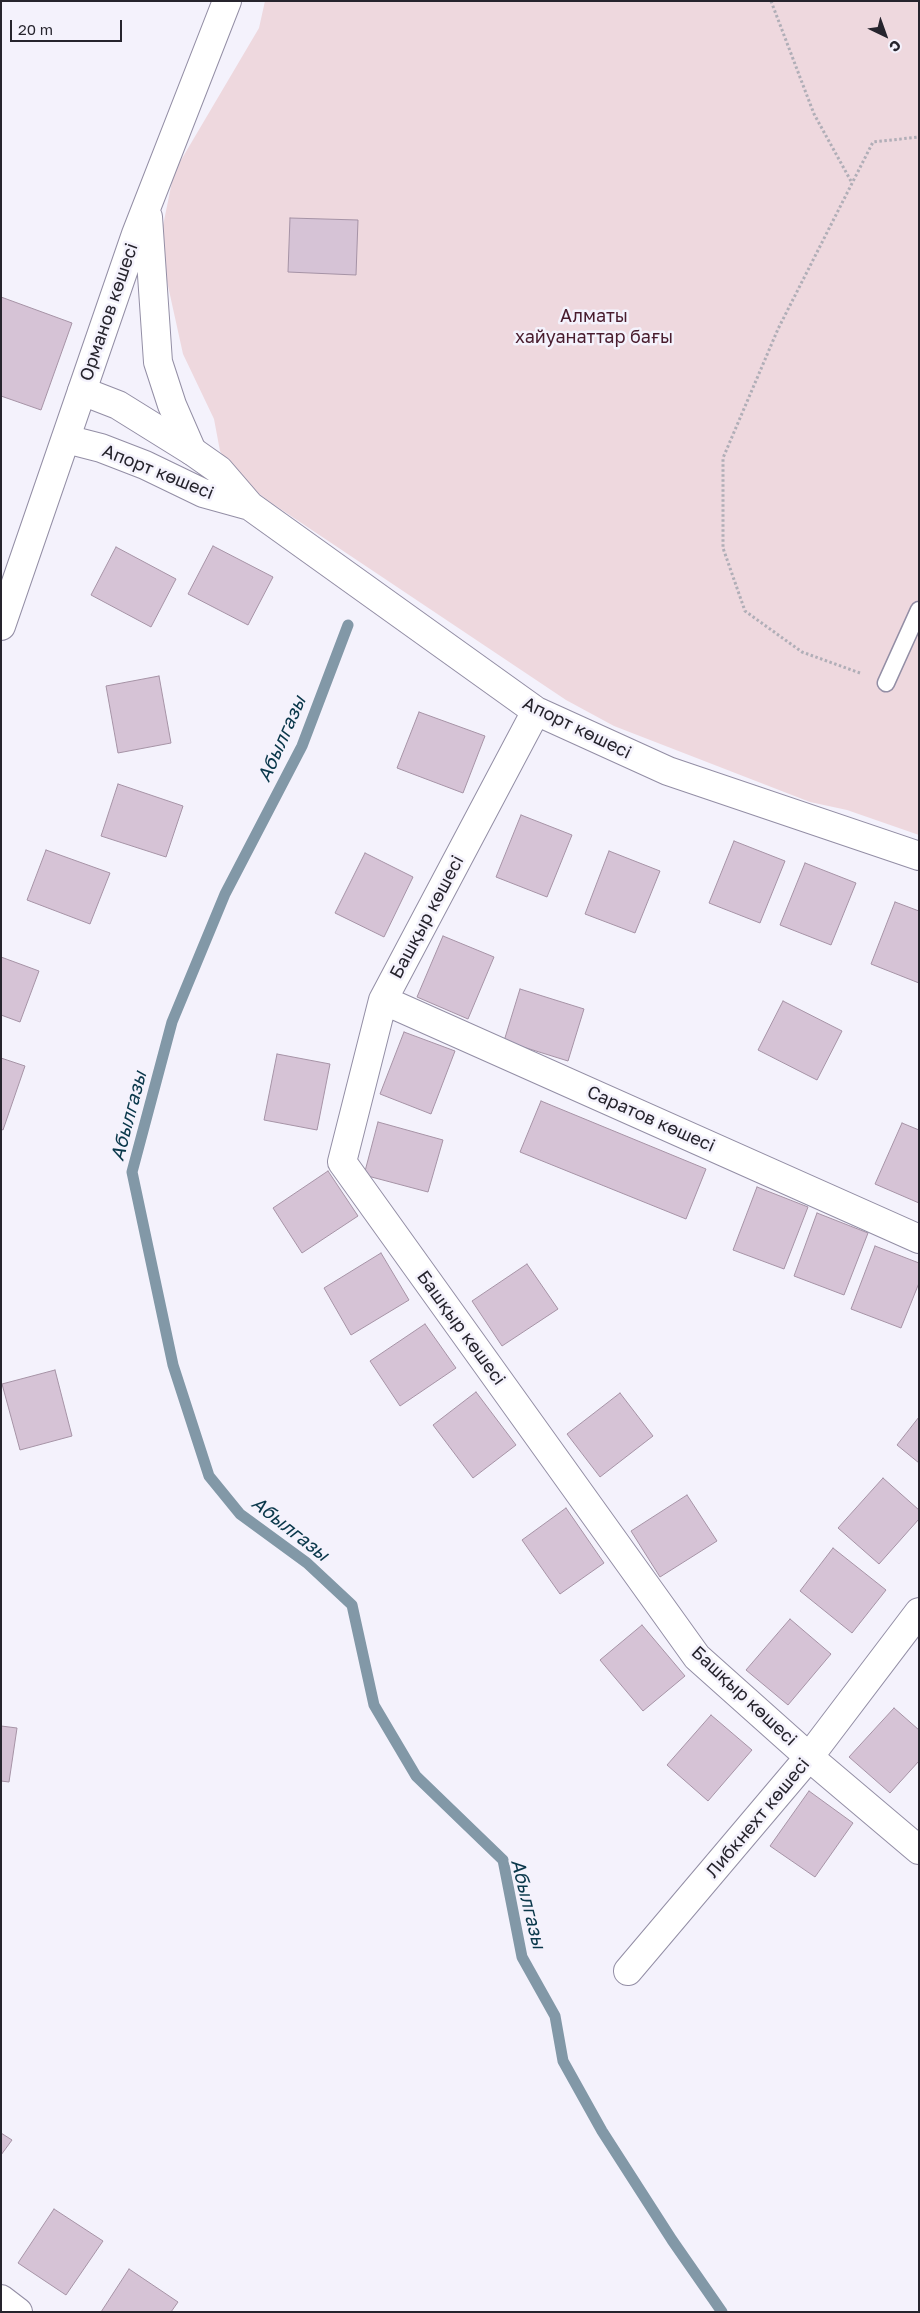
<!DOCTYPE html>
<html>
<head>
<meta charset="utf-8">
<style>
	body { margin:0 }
	#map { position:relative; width:920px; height:2313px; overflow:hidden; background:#f4f2fc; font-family:"Golos Text",sans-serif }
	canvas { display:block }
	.frame { position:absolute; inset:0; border:2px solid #26242d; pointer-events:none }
	.north { position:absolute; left:860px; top:10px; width:50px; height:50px; -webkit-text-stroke:4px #f4f2fc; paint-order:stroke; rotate:138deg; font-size:14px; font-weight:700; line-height:20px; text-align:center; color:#26242d }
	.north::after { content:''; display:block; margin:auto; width:18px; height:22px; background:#26242d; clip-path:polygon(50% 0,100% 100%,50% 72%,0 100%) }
	.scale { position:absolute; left:10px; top:20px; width:112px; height:22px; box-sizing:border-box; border:2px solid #26242d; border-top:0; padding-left:6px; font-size:15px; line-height:18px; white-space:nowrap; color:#26242d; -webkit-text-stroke:4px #f4f2fc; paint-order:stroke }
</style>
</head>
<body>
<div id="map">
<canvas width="920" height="2313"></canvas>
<div class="frame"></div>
<div class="north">С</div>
<div class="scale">20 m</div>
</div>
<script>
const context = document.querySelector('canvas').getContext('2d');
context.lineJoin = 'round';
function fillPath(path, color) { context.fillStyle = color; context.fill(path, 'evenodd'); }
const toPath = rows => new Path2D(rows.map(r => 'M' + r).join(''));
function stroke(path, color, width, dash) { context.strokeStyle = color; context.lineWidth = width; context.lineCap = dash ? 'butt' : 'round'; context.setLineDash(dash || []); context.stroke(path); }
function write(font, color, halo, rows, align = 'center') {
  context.font = font + ' "Golos Text",sans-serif'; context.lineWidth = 5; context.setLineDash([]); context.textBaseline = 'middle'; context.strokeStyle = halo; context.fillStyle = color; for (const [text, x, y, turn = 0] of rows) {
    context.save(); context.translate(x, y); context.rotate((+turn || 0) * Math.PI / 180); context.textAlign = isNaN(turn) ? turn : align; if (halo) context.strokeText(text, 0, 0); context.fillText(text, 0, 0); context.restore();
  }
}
fillPath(toPath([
	[265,1,919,1,919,835,847,810,810,802,614,726,566,700,270,502,234,475,220,451,214,419,183,354,159,245,174,172,259,28]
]), '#eed8de');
stroke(toPath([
	[348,625,302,746,225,894,172,1022,132,1172,173,1365,209,1476,240,1514,307,1563,352,1605,374,1705,416,1776,503,1860,522,1957,555,2016,563,2061,602,2131,672,2240,722,2312]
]), '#8298a7', 11);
const building = toPath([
	[290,218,358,220,356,275,288,272,290,218],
	[1,297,72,323,41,410,1,396,1,297],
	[213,546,273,577,248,625,188,594,213,546],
	[116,547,176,579,151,627,91,595,116,547],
	[159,676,171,743,118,753,106,686,159,676],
	[419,712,485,736,463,793,397,768,419,712],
	[118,784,183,806,166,857,101,836,118,784],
	[521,815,572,835,547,897,496,877,521,815],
	[734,841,785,861,760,923,709,903,734,841],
	[46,850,110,873,90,924,27,900,46,850],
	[609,851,660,871,635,933,585,914,609,851],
	[365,853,413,877,384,937,335,913,365,853],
	[805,863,856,883,831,945,780,925,805,863],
	[895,902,919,911,919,983,871,964,895,902],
	[443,936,494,957,468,1019,417,997,443,936],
	[1,957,39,971,20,1022,1,1015,1,957],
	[520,989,584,1009,568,1061,504,1041,520,989],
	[783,1001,842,1031,817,1080,758,1050,783,1001],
	[404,1032,455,1051,431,1114,380,1094,404,1032],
	[277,1054,330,1064,317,1130,264,1120,277,1054],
	[1,1058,25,1066,3,1130,1,1129,1,1058],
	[541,1101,706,1169,686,1219,520,1152,541,1101],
	[378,1122,443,1140,428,1192,364,1175,378,1122],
	[902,1123,919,1130,919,1203,875,1184,902,1123],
	[328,1171,358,1216,302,1253,273,1208,328,1171],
	[757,1187,808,1207,784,1269,733,1250,757,1187],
	[817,1213,868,1233,844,1295,794,1276,817,1213],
	[875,1246,919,1263,919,1283,901,1328,851,1309,875,1246],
	[381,1253,409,1300,351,1335,324,1288,381,1253],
	[527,1264,558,1309,502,1346,472,1301,527,1264],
	[425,1324,456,1368,400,1406,370,1361,425,1324],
	[55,1370,72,1436,20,1450,2,1384,55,1370],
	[476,1392,516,1445,473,1478,433,1425,476,1392],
	[620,1393,653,1436,600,1477,567,1434,620,1393],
	[919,1417,919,1463,897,1445,919,1417],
	[883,1478,919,1510,919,1519,879,1564,838,1528,883,1478],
	[687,1495,717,1541,660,1577,631,1531,687,1495],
	[566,1508,604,1563,560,1594,522,1540,566,1508],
	[833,1548,886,1590,852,1633,800,1591,833,1548],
	[790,1619,831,1654,788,1705,746,1670,790,1619],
	[642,1625,685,1676,643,1711,600,1660,642,1625],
	[894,1708,919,1730,919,1761,890,1793,849,1757,894,1708],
	[711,1715,752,1750,708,1801,667,1765,711,1715],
	[1,1726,17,1728,9,1782,1,1781,1,1726],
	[809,1791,853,1823,815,1877,770,1846,809,1791],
	[1,2133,12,2140,1,2155,1,2133],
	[54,2209,103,2241,66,2295,18,2263,54,2209],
	[129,2269,178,2302,171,2312,101,2312,129,2269]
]);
fillPath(building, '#d6c3d6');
stroke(building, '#a693a6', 1);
const lane = toPath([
	[886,683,919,610]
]);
const street = toPath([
	[82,391,118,405,192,451,219,470,250,506,536,711,668,771,919,856],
	[66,439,101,448,145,465,203,493,250,506],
	[536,711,383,1000,342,1162,697,1657,809,1757,919,1850],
	[383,1000,919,1239],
	[628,1971,809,1757,919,1612]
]);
const secondary = toPath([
	[148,217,158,362,172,405,192,451],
	[1,626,136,234,227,1],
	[1,2299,18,2312]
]);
stroke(lane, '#938ea5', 19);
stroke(street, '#938ea5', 30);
stroke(secondary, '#938ea5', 30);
stroke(toPath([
	[771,1,814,114,852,183],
	[860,673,802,652,745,611,723,548,723,458,778,329,873,142,919,137]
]), '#b0aeb7', 3, [2.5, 2.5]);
stroke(lane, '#fff', 16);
stroke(street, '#fff', 28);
stroke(secondary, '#fff', 28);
write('18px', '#26242d', '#f4f2fc', [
	["Орманов көшесі",109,312,-71],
	["Апорт көшесі",158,472,22],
	["Апорт көшесі",577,728,26],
	["Башқыр көшесі",427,917,-62],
	["Саратов көшесі",651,1119,24],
	["Башқыр көшесі",461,1328,54],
	["Башқыр көшесі",744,1696,43],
	["Либкнехт көшесі",758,1818,-50]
]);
write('18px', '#491c2d', '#f4f2fc', [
	["Алматы",594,316],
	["хайуанаттар бағы",594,337]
]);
write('italic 19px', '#09374a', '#f4f2fc', [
	["Абылгазы",282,739,-66],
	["Абылгазы",129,1116,-75],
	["Абылгазы",290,1529,38],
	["Абылгазы",528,1904,76]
]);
</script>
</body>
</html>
